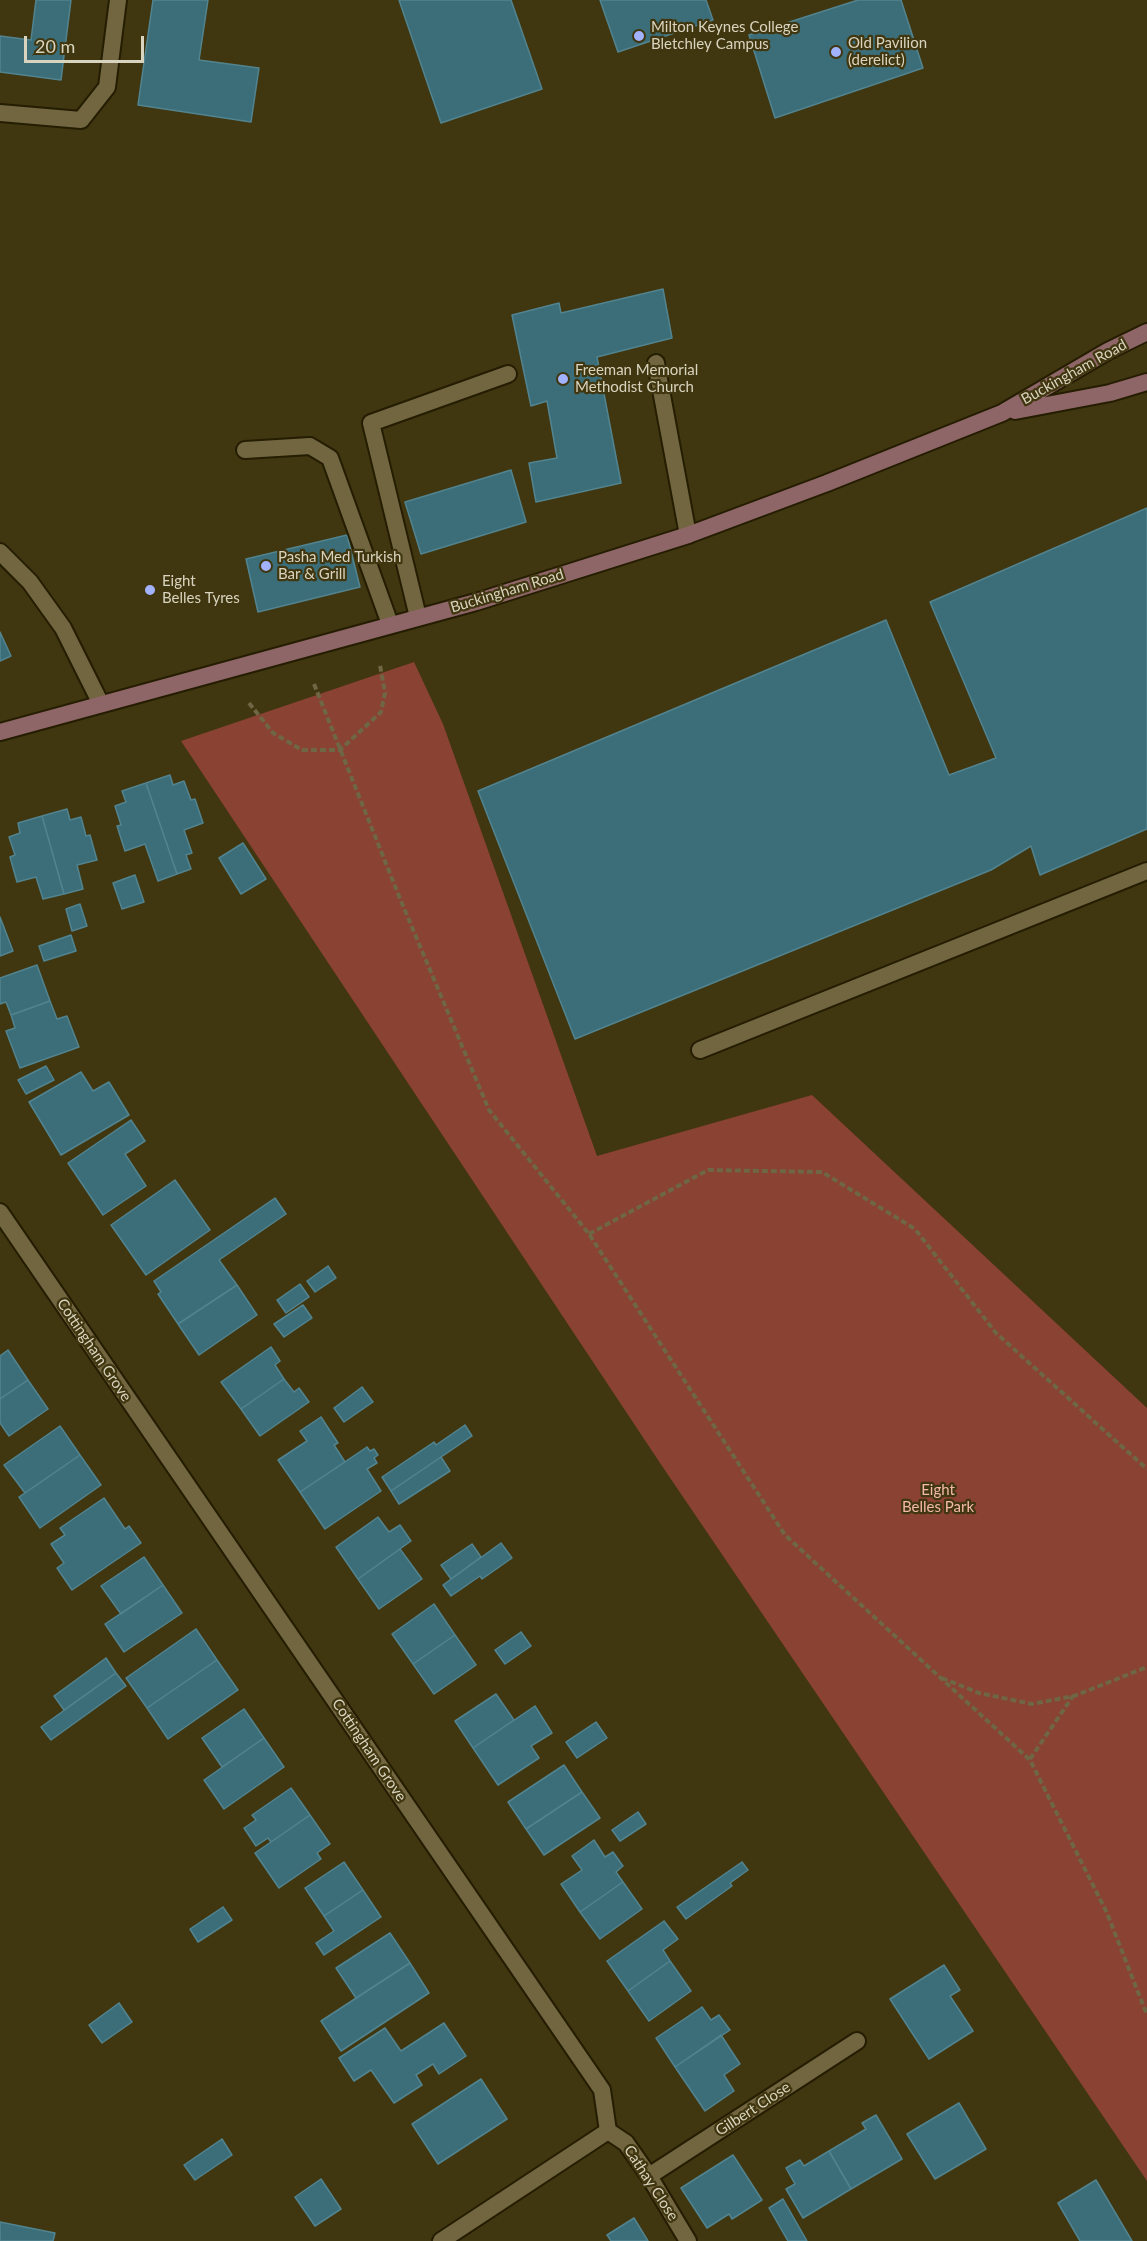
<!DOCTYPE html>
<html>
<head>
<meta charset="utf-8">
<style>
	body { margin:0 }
	#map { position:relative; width:1147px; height:2241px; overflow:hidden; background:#40360f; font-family:Lato,sans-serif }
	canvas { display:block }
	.scale { position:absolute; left:24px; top:36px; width:120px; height:27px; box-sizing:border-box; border:3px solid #d9d4bf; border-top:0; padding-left:8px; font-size:18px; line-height:21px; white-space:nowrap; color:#d9d4bf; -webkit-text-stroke:4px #40360f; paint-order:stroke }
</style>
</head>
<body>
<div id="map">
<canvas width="1147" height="2241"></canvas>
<div class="scale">20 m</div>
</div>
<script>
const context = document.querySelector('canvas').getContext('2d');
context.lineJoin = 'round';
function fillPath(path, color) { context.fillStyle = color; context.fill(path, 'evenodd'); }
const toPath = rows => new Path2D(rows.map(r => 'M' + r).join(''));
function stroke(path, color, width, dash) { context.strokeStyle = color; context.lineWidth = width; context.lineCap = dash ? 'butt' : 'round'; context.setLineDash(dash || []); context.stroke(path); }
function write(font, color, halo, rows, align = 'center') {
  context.font = font + ' Lato,sans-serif'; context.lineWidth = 4.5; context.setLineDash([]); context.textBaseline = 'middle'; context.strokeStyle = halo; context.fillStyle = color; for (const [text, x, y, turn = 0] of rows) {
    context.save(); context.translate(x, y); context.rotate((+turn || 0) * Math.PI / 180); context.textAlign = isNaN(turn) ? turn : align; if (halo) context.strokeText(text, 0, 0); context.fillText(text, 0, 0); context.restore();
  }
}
fillPath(toPath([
	[414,662,443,724,597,1156,812,1095,1147,1408,1147,2181,660,1463,181,741]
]), '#8a4232');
const building = toPath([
	[36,0,71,0,61,80,0,72,0,36,31,40,36,0],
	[153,0,208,0,199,60,259,68,251,122,138,105,153,0],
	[399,0,511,0,542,89,441,123,399,0],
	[600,0,706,0,713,20,618,52,600,0],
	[858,0,901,0,923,68,775,118,749,35,858,0],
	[663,289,672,338,597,357,621,483,536,502,529,463,557,458,547,401,531,406,512,315,559,303,561,313,663,289],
	[511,470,526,522,421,554,405,502,511,470],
	[1147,508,1147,829,1040,875,1031,846,991,870,575,1039,478,791,886,620,949,775,996,758,930,602,1147,508],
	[347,535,360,587,258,612,246,559,347,535],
	[0,632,11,656,0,661,0,632],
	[170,775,173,785,184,781,191,800,195,799,203,823,184,830,192,853,186,855,191,869,177,874,146,783,170,775],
	[146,783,177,874,158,881,145,844,125,851,117,826,121,825,115,806,126,802,122,791,146,783],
	[67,809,70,820,81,817,86,836,90,835,97,860,77,865,83,889,64,894,42,816,67,809],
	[42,816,64,894,43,899,36,877,17,882,10,857,15,855,9,837,20,833,18,823,42,816],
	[243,843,266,879,241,894,219,858,243,843],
	[135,875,144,902,122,909,113,883,135,875],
	[80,904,87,926,72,931,66,909,80,904],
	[0,917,13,951,0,956,0,917],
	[71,935,76,951,44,961,39,946,71,935],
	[37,965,50,1001,11,1015,6,1002,0,1004,0,978,37,965],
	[50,1001,57,1019,67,1016,79,1047,20,1068,6,1031,15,1028,11,1015,50,1001],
	[46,1066,54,1080,26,1094,18,1080,46,1066],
	[81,1072,93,1091,109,1082,129,1115,61,1155,29,1102,81,1072],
	[131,1120,145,1141,125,1154,146,1186,103,1215,68,1163,131,1120],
	[175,1180,210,1230,146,1275,111,1225,175,1180],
	[275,1198,286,1214,219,1260,237,1285,178,1324,158,1294,161,1292,154,1281,275,1198],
	[328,1266,336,1278,315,1292,307,1281,328,1266],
	[300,1284,309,1297,286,1313,277,1300,300,1284],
	[237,1285,257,1315,199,1355,178,1324,237,1285],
	[303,1305,312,1318,284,1337,274,1324,303,1305],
	[271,1347,280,1361,275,1365,284,1379,241,1409,221,1382,271,1347],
	[8,1350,28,1380,0,1399,0,1356,8,1350],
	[284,1379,294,1392,299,1388,309,1402,260,1436,241,1409,284,1379],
	[28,1380,48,1409,9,1436,0,1423,0,1399,28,1380],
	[362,1387,373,1402,344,1422,334,1408,362,1387],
	[321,1417,338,1443,334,1445,345,1462,300,1492,278,1460,307,1441,300,1431,321,1417],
	[465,1425,472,1436,391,1491,382,1477,434,1442,436,1445,465,1425],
	[60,1426,80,1455,25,1493,4,1465,60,1426],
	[367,1447,370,1451,374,1449,378,1455,374,1458,377,1463,367,1469,381,1491,325,1529,300,1492,367,1447],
	[80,1455,101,1485,40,1528,19,1497,80,1455],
	[441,1457,450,1471,399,1504,391,1491,441,1457],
	[104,1498,125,1529,129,1526,141,1543,72,1590,57,1568,64,1563,51,1544,65,1535,60,1528,104,1498],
	[378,1517,389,1532,400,1525,411,1541,358,1579,336,1547,378,1517],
	[501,1543,512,1558,482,1579,480,1576,451,1596,443,1585,501,1543],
	[472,1544,481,1557,451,1579,441,1565,472,1544],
	[400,1549,422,1579,379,1609,358,1579,400,1549],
	[144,1557,163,1585,121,1614,101,1586,144,1557],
	[163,1585,182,1613,124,1652,105,1624,163,1585],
	[434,1604,455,1635,413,1664,392,1634,434,1604],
	[196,1629,217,1660,147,1708,126,1678,196,1629],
	[521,1632,531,1646,505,1664,495,1650,521,1632],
	[455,1635,476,1665,434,1694,413,1664,455,1635],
	[106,1658,116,1673,64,1710,54,1696,106,1658],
	[217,1660,238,1690,168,1739,147,1708,217,1660],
	[116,1673,126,1686,51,1740,41,1727,116,1673],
	[496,1694,514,1720,473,1748,455,1721,496,1694],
	[535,1706,552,1733,531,1746,539,1758,498,1785,473,1748,535,1706],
	[244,1709,264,1738,222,1767,202,1738,244,1709],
	[596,1722,607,1738,577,1758,566,1742,596,1722],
	[264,1738,284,1767,224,1809,204,1780,264,1738],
	[564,1765,582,1792,526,1829,508,1802,564,1765],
	[291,1788,310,1815,271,1842,268,1838,256,1846,244,1828,256,1820,252,1815,291,1788],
	[582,1792,600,1818,544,1855,526,1829,582,1792],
	[638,1812,646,1824,620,1841,612,1830,638,1812],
	[310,1815,330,1844,317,1853,321,1859,279,1888,255,1853,310,1815],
	[594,1840,605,1857,613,1852,623,1866,616,1872,623,1882,580,1912,561,1884,582,1870,572,1856,594,1840],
	[344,1862,363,1890,324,1916,305,1888,344,1862],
	[742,1862,748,1870,730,1883,732,1886,686,1919,677,1907,742,1862],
	[623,1882,642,1909,600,1939,580,1912,623,1882],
	[363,1890,381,1917,324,1955,316,1943,334,1931,324,1916,363,1890],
	[223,1907,232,1920,198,1942,190,1929,223,1907],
	[664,1921,678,1939,663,1950,670,1961,628,1991,607,1961,664,1921],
	[390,1933,410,1963,356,1998,336,1968,390,1933],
	[670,1961,691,1991,649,2021,628,1991,670,1961],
	[410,1963,429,1993,341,2051,321,2021,410,1963],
	[944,1965,960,1990,950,1996,973,2031,929,2059,890,1999,944,1965],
	[119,2003,132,2022,102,2043,89,2025,119,2003],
	[702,2007,711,2020,719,2015,730,2030,675,2067,656,2038,702,2007],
	[444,2023,466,2056,439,2074,433,2064,416,2075,422,2085,394,2103,371,2070,354,2081,339,2058,385,2028,401,2051,444,2023],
	[721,2035,740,2064,724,2075,734,2091,705,2111,675,2067,721,2035],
	[481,2079,507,2119,438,2164,412,2124,481,2079],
	[959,2103,986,2149,935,2179,907,2134,959,2103],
	[876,2115,902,2159,851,2189,829,2151,866,2129,862,2123,876,2115],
	[222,2139,232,2155,195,2180,184,2165,222,2139],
	[829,2151,851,2189,803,2218,786,2189,795,2184,786,2168,800,2160,804,2166,829,2151],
	[733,2155,762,2200,732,2219,729,2214,707,2228,681,2188,733,2155],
	[321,2179,341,2209,315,2226,295,2197,321,2179],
	[1096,2180,1132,2241,1080,2241,1058,2203,1096,2180],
	[783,2199,807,2241,788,2241,769,2208,783,2199],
	[634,2218,648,2241,611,2241,607,2235,634,2218],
	[0,2222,55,2233,53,2241,0,2241,0,2222]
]);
fillPath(building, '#3c6e79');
stroke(building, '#528490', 1.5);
const service = toPath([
	[656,363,688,535],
	[245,450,310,446,330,458,390,624],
	[418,617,371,423,508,374],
	[700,1050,1147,871]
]);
const minor = toPath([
	[0,113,81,120,107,87,118,0],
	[0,1212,602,2090,608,2131,441,2241],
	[608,2131,626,2143,649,2176,688,2241],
	[649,2176,857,2041]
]);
const tertiary = toPath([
	[0,552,30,582,63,628,101,704]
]);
const secondary = toPath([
	[1015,411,1110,393,1147,382],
	[0,732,476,602,688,535,827,483,1002,413,1108,351,1147,332]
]);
stroke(service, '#251d02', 20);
stroke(minor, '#251d02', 20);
stroke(tertiary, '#251d02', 20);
stroke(secondary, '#251d02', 20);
stroke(toPath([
	[314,684,401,901,489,1110,589,1234,785,1535,1030,1760,1107,1913,1147,2015],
	[249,703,273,733,302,750,340,750,381,712,385,693,380,665],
	[589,1234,708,1170,822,1172,915,1229,996,1333,1147,1469],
	[942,1678,979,1693,1032,1704,1074,1696,1147,1667],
	[1030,1759,1073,1696]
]), '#6e6644', 4, [6, 3]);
stroke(service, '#716640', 16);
stroke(minor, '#716640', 16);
stroke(tertiary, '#716640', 16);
stroke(secondary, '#8f6667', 16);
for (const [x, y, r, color] of [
	[639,36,6,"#a2b2fd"],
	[836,52,6,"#a2b2fd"],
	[563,379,6,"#a2b2fd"],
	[266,566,6,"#a2b2fd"],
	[150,590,6,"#a2b2fd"]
]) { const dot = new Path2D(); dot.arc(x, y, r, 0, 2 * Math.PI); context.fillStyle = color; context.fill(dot); stroke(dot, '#40360f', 2); }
write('15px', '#d9d4bf', '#40360f', [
	["Milton Keynes College",651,27],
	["Bletchley Campus",651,44],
	["Old Pavilion",848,43],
	["(derelict)",848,60],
	["Freeman Memorial",575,370],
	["Methodist Church",575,387],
	["Pasha Med Turkish",278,557],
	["Bar & Grill",278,574],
	["Eight",162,581],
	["Belles Tyres",162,598]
], 'left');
write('15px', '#d9d4bf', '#40360f', [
	["Buckingham Road",1074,372,-29],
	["Buckingham Road",507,591,-17],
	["Cottingham Grove",94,1350,56],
	["Cottingham Grove",369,1750,56],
	["Gilbert Close",753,2109,-33],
	["Cathay Close",651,2183,57]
]);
write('15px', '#f3b9aa', '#40360f', [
	["Eight",938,1490],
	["Belles Park",938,1507]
]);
</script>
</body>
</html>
